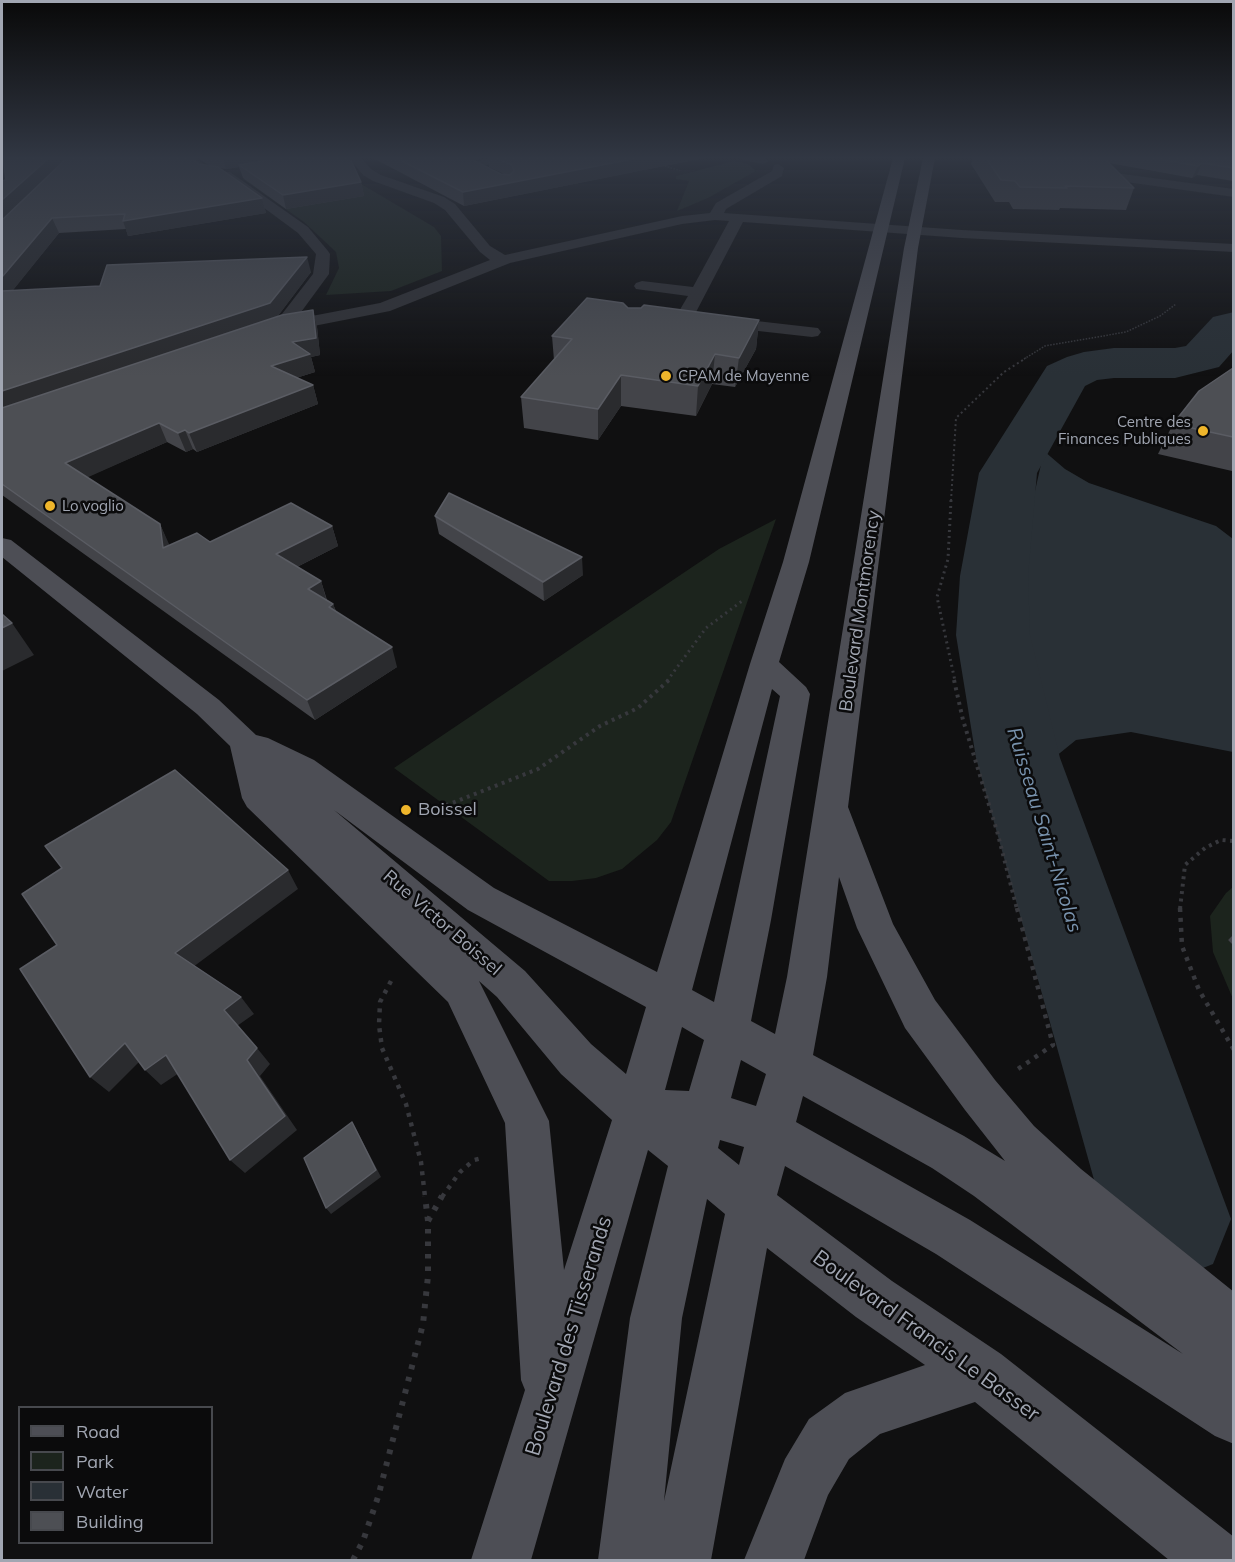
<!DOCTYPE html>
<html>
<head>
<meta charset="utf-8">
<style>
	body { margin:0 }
	#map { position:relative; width:1235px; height:1562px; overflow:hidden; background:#101011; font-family:Mulish,sans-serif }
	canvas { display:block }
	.frame { position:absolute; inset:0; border:3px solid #a1a6b2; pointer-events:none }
	.legend { position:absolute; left:18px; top:1406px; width:195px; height:138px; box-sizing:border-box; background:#0b0b0c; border:2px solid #47494e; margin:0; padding:8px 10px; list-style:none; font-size:18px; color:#a1a6b2 }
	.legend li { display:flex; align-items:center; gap:12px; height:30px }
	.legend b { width:30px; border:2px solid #47494e }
</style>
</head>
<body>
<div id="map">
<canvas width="1235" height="1562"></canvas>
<div class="frame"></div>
<ul class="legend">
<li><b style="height:8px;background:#4d4e55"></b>Road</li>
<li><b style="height:16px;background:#1c241d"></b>Park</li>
<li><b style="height:16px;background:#293036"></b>Water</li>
<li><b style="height:16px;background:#4d4f54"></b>Building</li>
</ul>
</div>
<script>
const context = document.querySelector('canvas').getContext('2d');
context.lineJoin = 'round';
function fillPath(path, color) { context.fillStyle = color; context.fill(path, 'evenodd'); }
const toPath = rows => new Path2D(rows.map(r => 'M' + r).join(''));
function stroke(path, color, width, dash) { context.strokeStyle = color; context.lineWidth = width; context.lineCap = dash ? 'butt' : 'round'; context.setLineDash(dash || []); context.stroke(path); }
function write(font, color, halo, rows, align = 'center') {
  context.font = font + ' Mulish,sans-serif'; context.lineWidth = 5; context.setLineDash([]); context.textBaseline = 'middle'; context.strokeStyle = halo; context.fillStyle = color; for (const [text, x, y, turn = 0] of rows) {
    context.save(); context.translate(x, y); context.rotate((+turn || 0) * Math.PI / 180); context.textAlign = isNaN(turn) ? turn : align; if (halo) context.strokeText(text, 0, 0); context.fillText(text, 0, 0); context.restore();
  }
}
fillPath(toPath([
	[734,161,748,164,756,171,708,198,677,211,689,181,676,179,676,176],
	[324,162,434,227,441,236,442,271,391,291,326,295,339,268,336,252,304,222,243,179,254,173],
	[776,519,671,822,657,840,622,869,596,878,572,881,549,881,394,768,719,549],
	[1233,887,1233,937,1228,940,1233,945,1233,999,1213,952,1210,916,1226,893]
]), '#1c241d');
fillPath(toPath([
	[1044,451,1065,469,1089,483,1216,526,1233,539,1233,752,1131,732,1076,740,1055,757,1052,769,1023,692,1008,640,1006,620]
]), '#293036');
fillPath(toPath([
	[1234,312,1234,350,1219,367,1175,378,1114,378,1097,380,1085,386,1037,473,1028,576,1030,635,1060,758,1231,1219,1213,1264,1168,1282,1123,1264,1105,1219,976,758,956,635,960,576,979,473,1047,366,1067,357,1084,352,1114,348,1175,348,1186,346,1213,317,1234,312]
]), '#293036');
stroke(toPath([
	[662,165,681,171],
	[1024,359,1045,346,1126,332,1160,316,1176,304]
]), '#37383d', 1.5, [1.5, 1.5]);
stroke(toPath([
	[951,501,956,418,1004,372,1026,358]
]), '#37383d', 2, [2, 3]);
stroke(toPath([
	[951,500,948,559,937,597,955,681],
	[667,681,706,628,742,601]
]), '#37383d', 3, [2, 4]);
stroke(toPath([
	[954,680,963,720,997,831,1017,909],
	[432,811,538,769,600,726,638,708,669,680],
	[1180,909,1185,865,1205,848,1221,840,1234,841]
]), '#37383d', 4, [3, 4.5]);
stroke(toPath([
	[1017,908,1053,1045,1018,1069],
	[1180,908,1182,946,1199,990,1234,1050],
	[391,981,380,1002,379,1025,382,1048,406,1104,421,1162,425,1197],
	[442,1197,460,1172,474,1160,482,1158]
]), '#37383d', 4.5, [4, 6]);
stroke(toPath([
	[428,1221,442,1196],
	[353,1560,363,1541,378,1497,423,1324,428,1276,428,1221,425,1196]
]), '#37383d', 6, [4.5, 8]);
fillPath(toPath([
	[182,158,195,158,212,170,230,172,308,227,328,251,330,254,329,274,296,319,380,303,490,260,480,252,445,210,434,203,373,181,363,175,349,158,361,158,371,169,381,175,444,197,455,204,490,246,505,255,682,216,710,213,716,203,772,171,774,165,778,164,784,168,782,176,726,209,724,213,962,230,1234,244,1234,252,962,238,743,222,695,314,818,328,821,332,818,336,812,337,678,322,675,318,688,296,636,289,634,286,636,283,642,281,693,287,729,221,715,220,682,224,510,263,390,311,273,334,267,333,264,329,267,325,275,323,313,274,316,254,298,233,271,213,223,178,205,176,182,158],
	[491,158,516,158,514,160,482,166,505,177,505,183,497,183,464,165,466,163,491,158],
	[741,158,764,158,769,161,763,164,743,160,741,158],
	[1079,168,1234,189,1234,197,1075,175,1073,172,1079,168]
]), '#313236');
fillPath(toPath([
	[893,158,905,158,809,562,779,662,806,687,810,694,771,920,751,1021,775,1034,787,977,904,248,923,158,935,158,918,248,848,807,893,924,935,1000,995,1080,1034,1126,1081,1169,1234,1292,1234,1444,1215,1436,936,1254,785,1166,777,1195,892,1281,1001,1354,1234,1537,1234,1560,1169,1560,975,1402,880,1434,849,1459,828,1495,804,1560,744,1560,785,1459,809,1419,845,1393,925,1365,856,1317,767,1248,711,1560,598,1560,630,1318,668,1166,648,1150,531,1560,471,1560,525,1390,521,1380,505,1123,448,1002,247,807,242,798,230,746,197,714,2,557,2,538,11,540,219,700,256,735,268,738,314,760,494,888,657,972,750,664,783,562,893,158],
	[772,689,780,696,714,1002,692,990,772,689],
	[334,810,468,910,646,1007,626,1074,591,1044,525,971,334,810],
	[839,877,857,928,905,1028,965,1110,1005,1161,964,1136,813,1055,827,977,839,877],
	[479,981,497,997,561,1074,612,1120,564,1270,549,1121,479,981],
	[682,1027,704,1040,689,1091,665,1090,682,1027],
	[741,1060,766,1074,756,1106,731,1098,741,1060],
	[803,1096,932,1168,974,1196,1183,1354,970,1220,796,1122,803,1096],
	[720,1140,744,1147,739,1165,718,1148,720,1140],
	[707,1199,725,1214,664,1501,682,1318,707,1199]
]), '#4d4e55');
fillPath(toPath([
	[2,158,199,164,210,166,198,158,350,158,361,182,364,196,286,209,243,178,239,167,226,169,220,168,262,198,266,213,128,236,126,229,59,233,12,291,100,286,311,272,277,317,313,310,317,327,320,355,311,357,315,372,296,378,313,385,318,404,197,452,193,449,186,452,167,442,87,477,160,524,169,546,210,542,332,526,338,546,297,567,321,581,327,600,333,604,336,611,397,667,315,720,2,495,2,181,6,180,4,161,2,161],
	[373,158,483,158,474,160,501,174,504,174,489,167,488,158,704,158,464,206],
	[973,158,1233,158,1233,181,1197,175,1192,178,1109,163,1134,188,1126,210,1060,208,1059,210,1013,209,1009,202,995,202,971,164],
	[628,308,759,320,756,349,735,387,712,384,696,416,621,406,598,440,524,428,521,397,554,360,552,336],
	[1233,368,1233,468,1232,471,1158,454,1173,424],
	[435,516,583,575,544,601,439,534],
	[1233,935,1233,945,1228,940]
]), '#434449');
fillPath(toPath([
	[49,158,69,158,2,220,2,200],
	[223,158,294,158,239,165,239,167,226,169],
	[462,158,483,158,462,163],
	[638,158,704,158,464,206,463,192],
	[1202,163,1197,175,1192,178,1198,166],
	[361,182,364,196,286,209,283,195],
	[262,198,266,213,128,236,123,221],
	[52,218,59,233,2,304,2,277],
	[307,257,311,272,275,320,2,413,2,391],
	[313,310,317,327,320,355,311,357,315,372,277,384,271,366],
	[759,320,756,349,735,387,739,358],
	[715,354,712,384,696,416,698,386],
	[621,375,621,406,598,440,598,409],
	[313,385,318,404,197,452,189,433],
	[159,423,167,442,75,483,65,463],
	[185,430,193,449,186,452,178,433],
	[160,524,169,544,173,568,163,548],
	[332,526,338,546,283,574,276,554],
	[582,557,583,575,544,601,543,582],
	[321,581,327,602,308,589],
	[333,604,340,624,329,607],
	[12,623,34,655,2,671,2,628],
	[392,647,397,667,315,720,307,700],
	[288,870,298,889,189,970,175,953],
	[241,997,254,1014,237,1026,224,1010],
	[125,1043,142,1059,109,1092,90,1077],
	[257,1048,270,1064,260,1076,297,1130,245,1173,230,1160,247,1060],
	[166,1055,182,1071,161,1085,145,1070],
	[352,1122,356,1129,381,1177,331,1214,326,1208]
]), '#2a2b2e');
const building = toPath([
	[3,158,49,158,2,200,2,181,6,180,3,158],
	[67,158,191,158,199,164,218,167,262,198,123,221,125,214,52,218,2,277,2,220,67,158],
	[280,158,350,158,361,182,283,195,239,165,280,158],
	[396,158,469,158,501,174,510,175,514,171,512,165,496,158,638,158,463,192,396,158],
	[986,158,1087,158,1106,160,1134,188,1065,186,1067,188,1020,187,1015,181,1001,180,986,158],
	[1152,158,1233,158,1233,168,1202,163,1198,166,1152,158],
	[307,257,270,303,2,391,2,291,100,286,107,265,307,257],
	[587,298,623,303,628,308,641,308,644,305,759,320,739,358,715,354,698,386,621,375,598,409,521,397,572,339,552,336,587,298],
	[313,310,316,338,292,342,310,354,271,366,313,385,189,433,185,430,178,433,159,423,65,463,160,524,163,548,197,533,210,542,291,503,332,526,276,554,321,581,308,589,333,604,329,607,392,647,307,700,2,484,2,408,282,315,313,310],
	[1233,368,1233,437,1173,424,1199,391,1233,368],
	[449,493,582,557,543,582,435,516,449,493],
	[2,614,12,623,2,628,2,614],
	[175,770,288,870,175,953,241,997,224,1010,257,1048,247,1060,285,1116,230,1160,166,1055,145,1070,125,1043,90,1077,20,969,57,945,22,894,62,868,45,846,175,770],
	[352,1122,376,1170,326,1208,304,1158,352,1122]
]);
fillPath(building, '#4d4f54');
stroke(building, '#5a5c63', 1.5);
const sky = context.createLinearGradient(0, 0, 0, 376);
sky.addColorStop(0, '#090909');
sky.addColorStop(0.42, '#313743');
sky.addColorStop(1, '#31374300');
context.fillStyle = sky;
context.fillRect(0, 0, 1235, 376);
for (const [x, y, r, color] of [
	[666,376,6,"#eeb52b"],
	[1203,431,6,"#eeb52b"],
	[50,506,6,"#eeb52b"],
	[406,810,6,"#eeb52b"]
]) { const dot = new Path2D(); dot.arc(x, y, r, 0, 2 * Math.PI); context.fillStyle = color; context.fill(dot); stroke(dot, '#0b0b0c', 2); }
write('15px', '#a1a6b2', '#0b0b0c', [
	["CPAM de Mayenne",678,376],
	["Centre des",1191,422,"right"],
	["Finances Publiques",1191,439,"right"],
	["Lo voglio",62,506]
], 'left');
write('18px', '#a1a6b2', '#0b0b0c', [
	["Boulevard Montmorency",860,611,-82],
	["Rue Victor Boissel",442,923,41]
]);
write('18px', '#a1a6b2', '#0b0b0c', [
	["Boissel",418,810]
], 'left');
write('italic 20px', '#7892ad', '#0b0b0c', [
	["Ruisseau Saint-Nicolas",1044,830,73]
]);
write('21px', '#a1a6b2', '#0b0b0c', [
	["Boulevard des Tisserands",569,1336,-73],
	["Boulevard Francis Le Basser",926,1336,36]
]);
</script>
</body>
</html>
